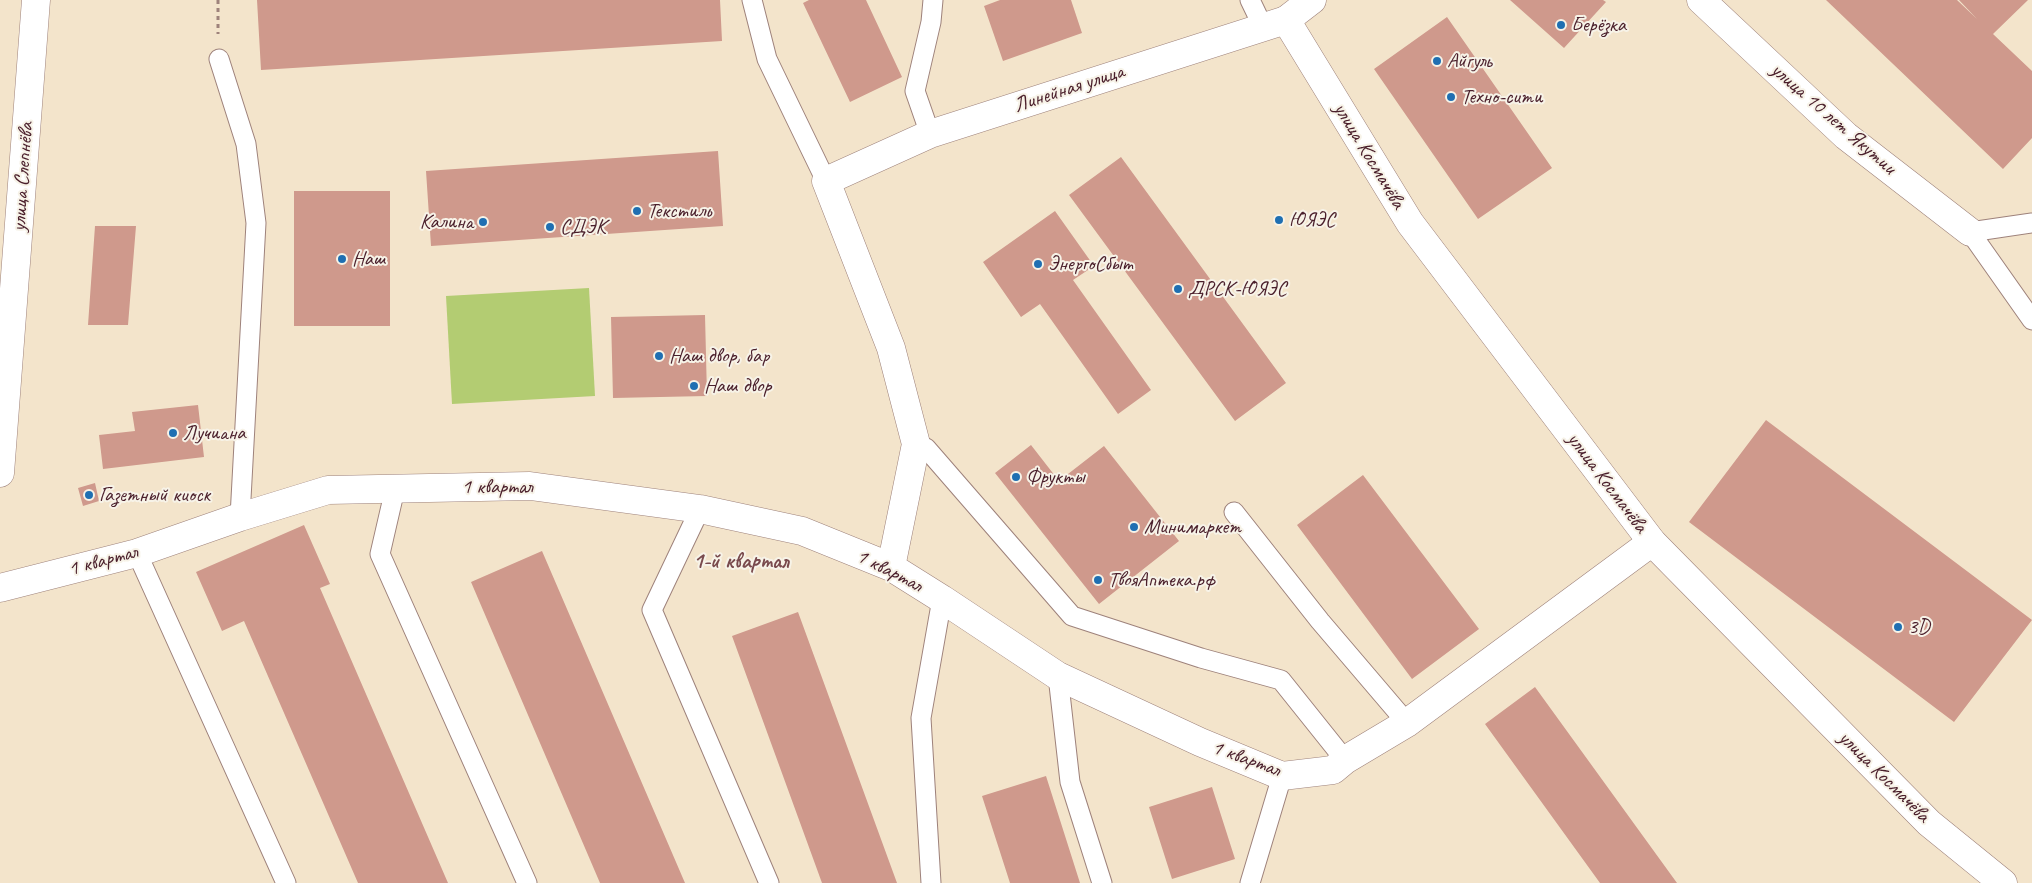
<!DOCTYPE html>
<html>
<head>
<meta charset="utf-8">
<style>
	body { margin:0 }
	canvas { display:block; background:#f3e4cb }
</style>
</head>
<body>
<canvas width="2032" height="883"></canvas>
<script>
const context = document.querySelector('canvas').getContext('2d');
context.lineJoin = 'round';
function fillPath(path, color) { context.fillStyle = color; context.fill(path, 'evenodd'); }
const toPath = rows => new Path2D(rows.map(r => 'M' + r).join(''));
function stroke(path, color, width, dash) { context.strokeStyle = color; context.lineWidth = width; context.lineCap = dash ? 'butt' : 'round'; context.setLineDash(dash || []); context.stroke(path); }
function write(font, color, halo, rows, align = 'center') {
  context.font = font + ' Caveat,sans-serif'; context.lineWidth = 4; context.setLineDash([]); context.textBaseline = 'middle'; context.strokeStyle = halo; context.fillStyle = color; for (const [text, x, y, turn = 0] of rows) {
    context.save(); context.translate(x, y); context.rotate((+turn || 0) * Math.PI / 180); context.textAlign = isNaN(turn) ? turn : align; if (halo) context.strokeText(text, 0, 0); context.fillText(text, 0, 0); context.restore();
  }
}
fillPath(toPath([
	[589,288,595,396,452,404,446,296]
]), '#b3cc72');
fillPath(toPath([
	[257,0,720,0,722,41,261,70],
	[809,0,866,0,902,77,850,102,803,3],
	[1000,0,1071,0,1082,33,1003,61,984,6],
	[1510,0,1603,0,1606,2,1564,48],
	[1826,0,1957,0,1977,19,1959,0,2028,0,1993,34,2032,71,2032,138,2003,169],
	[1447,17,1552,168,1478,219,1374,69],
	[718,151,723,226,431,246,426,171],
	[1121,157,1286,383,1235,421,1069,195],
	[294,191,390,191,390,326,294,326],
	[1055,211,1094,266,1073,280,1151,390,1118,414,1040,304,1021,317,983,262],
	[95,226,136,226,128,325,88,325],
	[705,315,707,396,613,398,611,317],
	[198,405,204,457,103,469,99,435,135,431,132,412],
	[1766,420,2032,620,1954,722,1689,522],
	[1031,445,1059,481,1104,446,1179,541,1099,604,995,473],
	[1363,475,1479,629,1412,679,1297,525],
	[95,483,99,501,83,506,78,488],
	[304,525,330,584,320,588,448,883,358,883,244,621,222,631,196,572],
	[542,551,685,883,600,883,471,582],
	[798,612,897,883,822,883,732,636],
	[1535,687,1677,883,1600,883,1485,724],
	[1046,776,1080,883,1010,883,982,796],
	[1212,787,1235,859,1172,879,1149,807]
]), '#cf998c');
const service = toPath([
	[752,0,767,59,826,181],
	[1250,0,1263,27],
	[219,59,246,144,256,223,240,517],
	[930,134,915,91,931,22,933,0],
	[2032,223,1970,232,2032,320],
	[916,444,926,448,1072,616,1201,658,1281,680,1345,760],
	[395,489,380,554,527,883],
	[700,509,652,610,769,883],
	[1234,512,1320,621,1407,723],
	[137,553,286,883],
	[1058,676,1070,782,1102,883],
	[931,883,921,718,942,599],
	[1250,883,1282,776]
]);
const minor = toPath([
	[1701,0,1846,136,1970,232],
	[0,473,36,0],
	[891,567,916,444,891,348,826,181,930,134,1286,20],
	[0,588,137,553,240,517,328,490,530,486,700,509,802,531,891,567,942,599,1058,676,1200,742,1282,776,1333,770,1345,760,1407,723,1652,542]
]);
const secondary = toPath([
	[1312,0,1286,20,1410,223,1652,542,1929,823,2003,883]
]);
stroke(service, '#9e827b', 21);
stroke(minor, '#9e827b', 29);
stroke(secondary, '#9e827b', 29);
stroke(toPath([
	[218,0,218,34]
]), '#9e827b', 3, [4, 4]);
stroke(service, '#fff', 19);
stroke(minor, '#fff', 28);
stroke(secondary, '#fff', 28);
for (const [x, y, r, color] of [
	[1561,25,5,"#1f6fb2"],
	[1437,61,5,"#1f6fb2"],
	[1451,97,5,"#1f6fb2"],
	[637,211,5,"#1f6fb2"],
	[1279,220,5,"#1f6fb2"],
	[483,222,5,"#1f6fb2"],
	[550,227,5,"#1f6fb2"],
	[342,259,5,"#1f6fb2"],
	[1038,264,5,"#1f6fb2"],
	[1178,289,5,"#1f6fb2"],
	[659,356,5,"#1f6fb2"],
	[694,386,5,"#1f6fb2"],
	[173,433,5,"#1f6fb2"],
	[1016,477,5,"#1f6fb2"],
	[89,495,5,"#1f6fb2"],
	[1134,527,5,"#1f6fb2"],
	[1098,580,5,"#1f6fb2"],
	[1898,627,5,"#1f6fb2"]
]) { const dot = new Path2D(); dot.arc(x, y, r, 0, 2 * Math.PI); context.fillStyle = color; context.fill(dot); stroke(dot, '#f7f3e8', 2); }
write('21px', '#4a1f2b', '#f7f3e8', [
	["Берёзка",1571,25],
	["Айгуль",1447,61],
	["Техно-сити",1461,97],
	["Текстиль",647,211],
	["ЮЯЭС",1289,220],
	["Калина",473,222,"right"],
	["СДЭК",560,227],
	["Наш",352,259],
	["ЭнергоСбыт",1048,264],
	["ДРСК-ЮЯЭС",1188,289],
	["Наш двор, бар",669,356],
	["Наш двор",704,386],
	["Лучиана",183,433],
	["Фрукты",1026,477],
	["Газетный киоск",99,495],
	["Минимаркет",1144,527],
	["ТвояАптека.рф",1108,580],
	["3D",1908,627]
], 'left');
write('21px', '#4a1f2b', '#f7f3e8', [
	["Линейная улица",1069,89,-18],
	["улица 10 лет Якутии",1833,119,41],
	["улица Космачёва",1369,156,59],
	["улица Слепнёва",23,177,-86],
	["улица Космачёва",1607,483,53],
	["1 квартал",497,487],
	["1 квартал",103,561,-15],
	["1 квартал",889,571,27],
	["1 квартал",1246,759,20],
	["улица Космачёва",1884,777,45]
]);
write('bold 22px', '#794a4d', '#f7f3e8', [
	["1-й квартал",741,562]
]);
</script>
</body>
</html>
